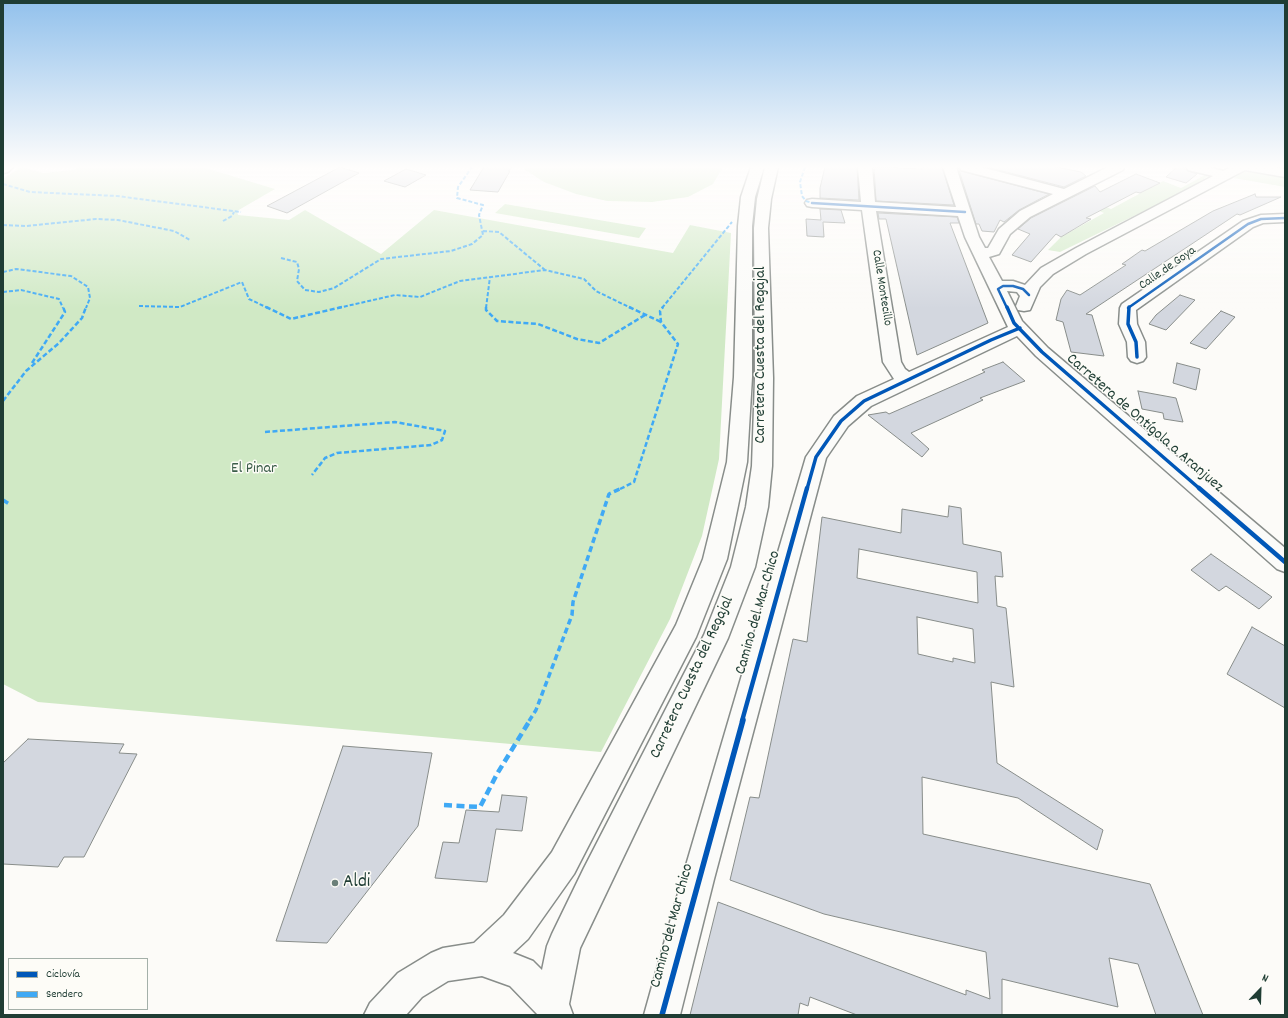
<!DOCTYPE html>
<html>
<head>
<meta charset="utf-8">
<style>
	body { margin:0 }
	#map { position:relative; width:1288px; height:1018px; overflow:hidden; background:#fcfbf8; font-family:Dekko,sans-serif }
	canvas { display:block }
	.frame { position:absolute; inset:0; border:4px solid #1f3d34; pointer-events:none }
	.legend { position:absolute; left:8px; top:958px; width:140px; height:52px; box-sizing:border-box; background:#fdfcf7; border:1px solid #a4b0a9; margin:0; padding:5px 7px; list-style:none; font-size:12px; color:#1f3d34 }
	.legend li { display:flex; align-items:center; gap:8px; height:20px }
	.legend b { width:20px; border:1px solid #a4b0a9 }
	.north { position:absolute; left:1240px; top:970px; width:40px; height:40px; -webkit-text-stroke:3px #fdfcf7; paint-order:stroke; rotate:23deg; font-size:11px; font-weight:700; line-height:16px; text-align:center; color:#1f3d34 }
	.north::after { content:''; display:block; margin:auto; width:14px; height:18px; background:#1f3d34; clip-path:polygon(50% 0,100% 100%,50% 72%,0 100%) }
</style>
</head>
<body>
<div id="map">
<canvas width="1288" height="1018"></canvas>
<div class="frame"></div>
<ul class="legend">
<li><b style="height:5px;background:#0057b8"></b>Ciclovía</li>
<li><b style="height:5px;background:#3fa9f5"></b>Sendero</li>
</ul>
<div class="north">N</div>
</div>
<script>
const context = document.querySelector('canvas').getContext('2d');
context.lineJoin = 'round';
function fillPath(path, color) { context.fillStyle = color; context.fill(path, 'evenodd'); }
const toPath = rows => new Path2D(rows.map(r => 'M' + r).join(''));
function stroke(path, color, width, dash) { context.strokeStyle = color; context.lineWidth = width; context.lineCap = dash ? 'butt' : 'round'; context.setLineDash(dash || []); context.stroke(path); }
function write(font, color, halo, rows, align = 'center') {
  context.font = font + ' Dekko,sans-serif'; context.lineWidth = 3; context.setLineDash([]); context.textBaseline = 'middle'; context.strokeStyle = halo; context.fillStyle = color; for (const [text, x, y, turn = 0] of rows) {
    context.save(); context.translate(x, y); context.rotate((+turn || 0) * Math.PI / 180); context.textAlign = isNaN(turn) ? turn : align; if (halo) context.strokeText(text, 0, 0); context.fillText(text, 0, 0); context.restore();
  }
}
fillPath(toPath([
	[21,167,43,173,73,170,80,167,202,167,275,189,237,211,238,215,289,220,305,210,381,254,434,210,673,253,690,225,731,233,719,459,702,536,670,619,601,752,38,702,3,684,3,179],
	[525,167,723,167,713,184,688,197,652,202,607,201,576,194,544,182,524,169],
	[1167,167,1184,167,1210,175,1185,191,1060,252,1048,250,1061,237,1104,213,1070,198,1077,195,1111,209,1163,181,1181,188,1205,175],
	[1248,169,1285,174,1285,187,1234,178],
	[505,204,646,228,639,238,495,213]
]), '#d0e9c5');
const building = toPath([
	[340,167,359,173,287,213,267,206,340,167],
	[484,167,513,167,508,171,510,171,498,192,470,190,484,167],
	[825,167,857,167,859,200,820,198,820,188,825,167],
	[874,167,923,169,923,167,942,167,954,205,876,201,874,167],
	[958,167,961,171,1049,194,1019,210,1004,222,1000,220,994,232,982,231,979,224,976,224,958,167],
	[987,167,1056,167,1081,172,1086,176,1064,187,987,167],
	[1177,167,1186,167,1188,171,1197,174,1186,183,1166,177,1177,167],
	[406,169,426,175,405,187,384,181,406,169],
	[1136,174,1160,183,1140,193,1136,192,1086,218,1091,219,1061,237,1056,234,1031,262,1012,255,1030,234,1018,229,1031,218,1095,186,1100,192,1136,174],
	[1255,194,1256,197,1281,197,1240,215,1237,214,1086,314,1092,315,1104,356,1071,352,1063,322,1056,320,1061,299,1067,290,1080,295,1126,265,1122,264,1142,250,1145,251,1213,211,1255,194],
	[820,209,841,210,845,223,823,222,824,237,807,236,806,219,821,220,820,209],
	[878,213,957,217,959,223,950,223,988,323,917,355,886,219,879,219,878,213],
	[1180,295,1195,300,1166,330,1149,324,1156,315,1180,295],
	[1221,311,1235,317,1206,349,1190,343,1221,311],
	[1003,362,1025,381,980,398,983,400,911,433,929,449,922,457,868,415,886,412,889,414,985,372,982,370,1003,362],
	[1177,363,1200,369,1196,390,1173,383,1177,363],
	[1138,391,1176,398,1183,422,1164,419,1163,413,1142,409,1138,391],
	[949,506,961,508,963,544,1001,552,1003,577,995,576,997,606,1006,608,1014,687,991,682,997,763,1103,830,1097,850,1018,798,922,777,923,834,1150,884,1203,1015,1156,1015,1138,964,1109,958,1118,1007,1002,979,1002,1015,857,1015,810,997,808,1006,800,1003,798,1015,690,1015,718,902,966,995,966,990,990,999,986,952,824,914,730,880,750,797,759,798,793,639,807,642,822,517,901,533,902,509,948,517,949,506],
	[859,549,977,572,978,603,857,578,859,549],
	[917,617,973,629,975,663,953,658,953,662,918,654,917,617],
	[1211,554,1272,597,1259,609,1226,586,1219,591,1191,570,1211,554],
	[1252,627,1285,646,1285,708,1227,674,1252,627],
	[28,739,124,744,119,753,137,754,84,857,64,857,58,867,3,864,3,763,28,739],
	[343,746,432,753,418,826,327,943,276,941,343,746],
	[502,795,527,797,522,831,496,829,487,882,435,878,443,842,459,843,466,810,499,812,502,795]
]);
fillPath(building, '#d3d7df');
stroke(building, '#888d8a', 1);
const minor = toPath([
	[3,167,13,167,8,172,3,173,3,167],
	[858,167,872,167,875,202,956,207,943,167,956,167,979,237,985,248,988,248,999,229,1020,211,1053,194,961,170,960,167,981,167,1064,189,1108,167,1124,167,1123,170,1030,217,1010,234,999,254,989,257,1002,281,1013,281,1025,285,1041,268,1076,248,1213,176,1188,170,1187,167,1208,167,1223,171,1231,167,1272,167,1285,169,1285,177,1245,170,1086,254,1053,274,1040,287,1030,310,1024,311,1018,310,1016,306,1020,296,1017,292,1007,291,1022,321,1048,348,1285,548,1285,572,1277,569,1036,356,1017,336,871,406,848,426,826,458,714,879,680,1015,644,1015,682,879,806,457,834,416,857,396,894,379,883,362,862,210,812,207,807,206,805,203,807,200,812,199,861,202,858,167],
	[876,211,958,216,965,237,1008,327,909,372,905,369,901,362,876,211],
	[1285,214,1285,222,1263,223,1253,227,1136,310,1137,324,1145,342,1146,357,1143,361,1137,363,1131,361,1128,357,1127,342,1119,324,1120,308,1122,304,1243,221,1261,215,1285,214]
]);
const major = toPath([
	[751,167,764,167,755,197,752,226,752,377,747,462,727,559,696,637,574,874,528,939,513,953,533,961,542,970,547,946,552,934,584,868,704,635,731,567,746,507,752,466,755,378,754,228,757,199,765,167,778,167,771,199,768,228,773,378,772,466,768,507,755,567,728,638,580,948,569,1004,573,1015,538,1015,510,986,482,976,448,981,422,997,406,1015,364,1015,370,1003,398,973,431,953,443,948,474,943,504,915,552,852,676,625,703,559,727,462,734,377,738,226,741,197,751,167]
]);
stroke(minor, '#888d8a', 3);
stroke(major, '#888d8a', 3);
fillPath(minor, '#fbfbf9');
fillPath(major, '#fbfbf9');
stroke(toPath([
	[805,167,800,182,802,196,806,201,812,203],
	[3,184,30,192,117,196,241,212],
	[223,221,232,216,234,212],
	[3,225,26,226,96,219,118,220,174,231,190,240],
	[483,231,499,232,545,270],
	[281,258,297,262,299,269,297,281,305,290,319,292,334,288,381,259,451,251,472,244,483,235,479,215,483,205,457,198,458,187,472,167],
	[3,272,16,269,71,276,88,287,90,298,86,308],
	[3,292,21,290,59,299,63,308],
	[139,306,180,307,242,282,249,299,268,308],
	[338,308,395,295,420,297,460,281,545,270,584,279,596,291,631,308],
	[486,308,490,277],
	[662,308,732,222]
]), '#3fa9f5', 2, [4, 2]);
stroke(toPath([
	[266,307,291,319,342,307],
	[486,307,486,310,497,321,538,324,577,339,599,343,645,315],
	[629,307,661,322],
	[32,363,65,312,63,307],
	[3,401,26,371,59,343,82,318,86,307],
	[265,432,395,422,445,431,442,440,431,445,337,453,325,458,312,475],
	[620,489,634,482,678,344,661,322,660,311,663,307]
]), '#3fa9f5', 2.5, [5, 2.5]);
stroke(toPath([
	[3,500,11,505],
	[529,721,536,710,572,615,573,602,609,494,622,488]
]), '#3fa9f5', 3.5, [6, 3.5]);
stroke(toPath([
	[444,805,480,807,497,774,530,720]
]), '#3fa9f5', 4.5, [8, 4.5]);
stroke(toPath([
	[812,203,965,212],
	[1007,308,998,289,1003,286,1013,286,1023,289,1029,295],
	[1128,308,1248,224,1261,219,1285,218]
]), '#0057b8', 2.5);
stroke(toPath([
	[1007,307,1014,323,1042,352,1200,489],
	[1129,307,1128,324,1136,342,1137,357],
	[807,489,816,457,841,421,864,401,991,340,1020,328]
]), '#0057b8', 3.5);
stroke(toPath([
	[1199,488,1285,562],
	[742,721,807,488]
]), '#0057b8', 4.5);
stroke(toPath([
	[662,1015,743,720]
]), '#0057b8', 5.5);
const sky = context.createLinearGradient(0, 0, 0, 309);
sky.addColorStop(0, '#92c1ec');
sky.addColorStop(0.54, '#fefdfc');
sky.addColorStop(1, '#fefdfc00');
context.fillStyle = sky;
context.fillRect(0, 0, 1288, 309);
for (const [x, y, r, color] of [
	[335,883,4,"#6c8079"]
]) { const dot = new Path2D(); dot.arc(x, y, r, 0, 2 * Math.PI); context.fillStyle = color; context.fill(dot); stroke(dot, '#fdfcf7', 1.5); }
write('13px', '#1f3d34', '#fdfcf7', [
	["Calle de Goya",1168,269,-35],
	["Calle Montecillo",881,288,81]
]);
write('16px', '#1f3d34', '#fdfcf7', [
	["Carretera Cuesta del Regajal",762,355,-90],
	["Carretera de Ontígola a Aranjuez",1144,424,41],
	["Camino del Mar Chico",759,613,-74],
	["Carretera Cuesta del Regajal",693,678,-65],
	["Camino del Mar Chico",673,926,-75]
]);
write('16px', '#3b5d49', '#fdfcf7', [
	["El Pinar",254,470]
]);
write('19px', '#1f3d34', '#fdfcf7', [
	["Aldi",343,883]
], 'left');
</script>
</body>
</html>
